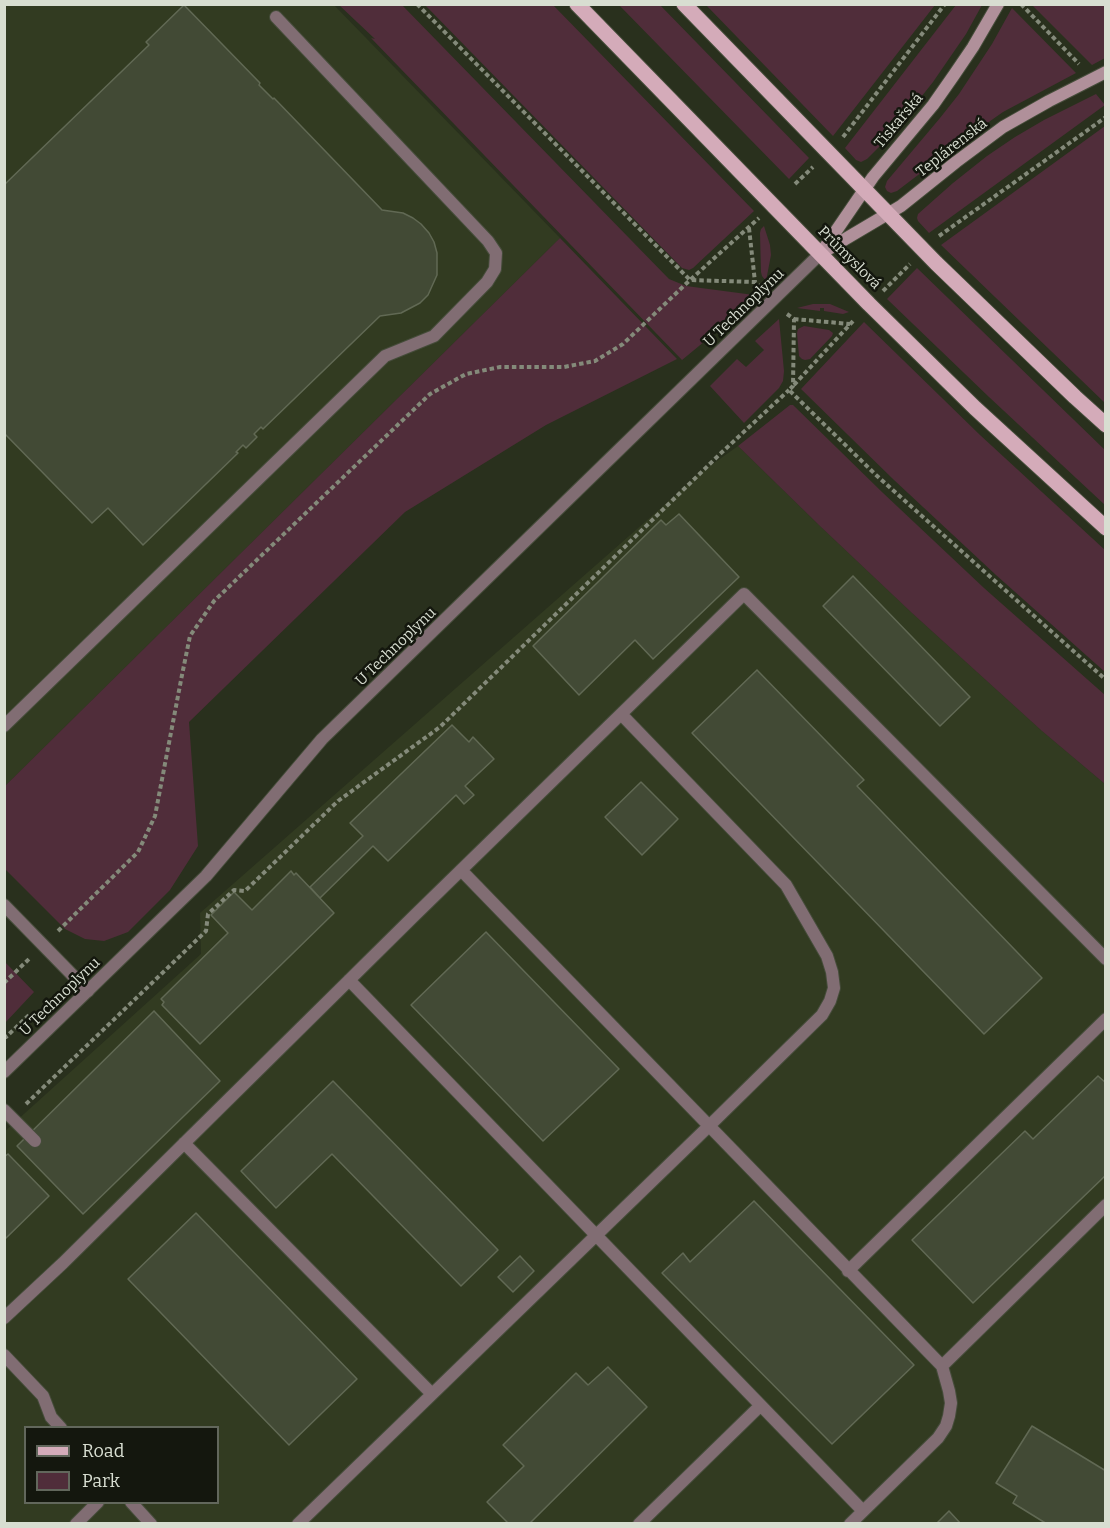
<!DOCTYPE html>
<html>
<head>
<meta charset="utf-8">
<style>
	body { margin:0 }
	#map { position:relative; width:1110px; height:1528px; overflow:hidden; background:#29301d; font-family:Bitter,serif }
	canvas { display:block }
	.frame { position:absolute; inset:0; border:6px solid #d8ded1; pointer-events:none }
	.legend { position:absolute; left:24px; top:1426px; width:195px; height:78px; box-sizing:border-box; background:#14170e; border:2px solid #62675c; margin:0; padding:8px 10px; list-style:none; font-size:18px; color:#d8ded1 }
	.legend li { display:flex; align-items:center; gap:12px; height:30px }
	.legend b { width:30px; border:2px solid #62675c }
</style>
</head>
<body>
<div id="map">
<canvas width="1110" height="1528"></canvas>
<div class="frame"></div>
<ul class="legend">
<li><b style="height:8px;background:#d4abb9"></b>Road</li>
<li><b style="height:16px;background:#502d3a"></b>Park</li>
</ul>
</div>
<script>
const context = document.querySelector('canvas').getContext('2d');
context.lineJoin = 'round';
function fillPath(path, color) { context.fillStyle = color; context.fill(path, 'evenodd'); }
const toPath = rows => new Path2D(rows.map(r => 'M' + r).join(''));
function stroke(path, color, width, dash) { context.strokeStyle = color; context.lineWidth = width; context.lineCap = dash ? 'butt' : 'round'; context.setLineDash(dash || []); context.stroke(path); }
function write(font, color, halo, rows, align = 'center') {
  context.font = font + ' Bitter,serif'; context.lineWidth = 5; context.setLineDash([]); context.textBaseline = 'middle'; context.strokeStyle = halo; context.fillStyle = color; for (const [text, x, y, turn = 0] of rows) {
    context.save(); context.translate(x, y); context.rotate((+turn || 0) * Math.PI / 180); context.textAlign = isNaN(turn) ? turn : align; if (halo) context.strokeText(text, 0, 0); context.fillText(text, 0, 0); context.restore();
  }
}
fillPath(toPath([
	[5,5,334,5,560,238,5,786],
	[738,446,821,527,912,613,1042,731,1105,784,1105,1523,5,1523,4,1132,201,954,200,913,703,471],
	[26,1428,218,1428,218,1502,26,1502]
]), '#323b21');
fillPath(toPath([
	[339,5,402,5,669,279,686,286,754,295,756,296,739,313,682,360,371,38,375,39],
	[425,5,553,5,754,211,693,268,689,270,682,268],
	[619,5,660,5,809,158,789,179],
	[706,5,935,5,833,136],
	[956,5,982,5,966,34,933,82,891,135,867,159,861,162,856,160,845,148],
	[1032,5,1105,5,1105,58,1092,65],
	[1012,8,1076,73,1003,112,976,131,897,191,891,193,887,191,885,187,887,181,940,118,959,94,992,44],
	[1096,94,1105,105,929,233,918,221,917,218,918,214,953,183,987,156,1015,137,1044,120],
	[1105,126,1105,403,941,245],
	[764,226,770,245,771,255,766,281,762,276,761,272,760,233,761,229],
	[560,238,677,359,546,425,405,512,189,722,198,846,170,890,128,932,104,941,85,939,65,929,5,869,5,786],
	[917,268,1105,450,1105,505,989,397,887,299],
	[813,304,830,304,849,312,843,314,824,311,824,308,820,308,820,311,797,308],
	[779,319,784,371,783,381,779,388,744,423,710,386,737,359,746,367,764,350,755,341],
	[864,322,980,435,1105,550,1105,672,996,575,894,480,801,389],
	[804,326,829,330,833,333,832,336,810,359,805,360,802,359,799,356,797,333,798,329],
	[790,405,793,405,882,492,984,588,1105,695,1105,784,1042,731,912,613,821,527,738,446],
	[5,962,34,992,5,1023,4,1023]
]), '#502d3a');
const building = toPath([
	[184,5,260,83,259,85,273,99,274,98,382,210,403,213,413,218,421,224,429,233,434,242,437,253,437,275,428,295,420,303,401,313,380,316,263,429,261,427,254,434,257,437,246,448,243,445,236,452,238,453,143,545,108,508,92,523,4,433,4,185,149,45,146,42,184,5],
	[679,514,739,577,653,659,635,640,579,695,533,646,661,520,666,525,679,514],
	[853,576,970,697,940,726,823,606,853,576],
	[757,670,864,780,857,786,1042,978,984,1034,692,733,757,670],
	[452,725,469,742,473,737,494,759,465,786,474,795,464,804,456,795,388,861,373,846,320,898,310,887,363,836,350,823,452,725],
	[641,782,678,819,642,855,605,817,641,782],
	[291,871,294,875,296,873,334,913,200,1044,162,1005,164,1002,161,999,228,933,211,915,234,892,252,910,291,871],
	[486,932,619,1069,543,1141,411,1005,486,932],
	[154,1011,220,1081,83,1214,17,1146,154,1011],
	[1098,1076,1106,1083,1106,1175,973,1303,912,1240,1025,1131,1033,1139,1098,1076],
	[333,1081,498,1250,461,1286,332,1154,276,1208,241,1171,333,1081],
	[8,1154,49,1196,4,1240,4,1157,8,1154],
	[754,1201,914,1365,832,1444,662,1273,683,1253,690,1262,754,1201],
	[196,1213,357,1379,289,1445,128,1279,196,1213],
	[520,1256,534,1271,513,1292,498,1277,520,1256],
	[608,1367,647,1407,529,1524,509,1524,487,1502,524,1466,503,1445,576,1373,588,1385,608,1367],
	[1032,1426,1106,1471,1106,1524,1047,1524,1013,1503,1017,1496,996,1483,1032,1426],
	[949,1511,961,1524,936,1524,949,1511]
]);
fillPath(building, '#424a35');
stroke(building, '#616954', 1.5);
const lane = toPath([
	[4,726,385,356,434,336,487,282,495,269,496,253,488,241,276,17],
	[461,870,942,1366],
	[4,905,88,991],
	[349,980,863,1511],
	[4,1110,35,1141],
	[184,1143,432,1394],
	[848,1271,1106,1019],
	[4,1318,63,1263,415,915,744,594,1106,959],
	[4,1355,43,1396,51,1417,61,1428],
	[131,1502,151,1524],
	[76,1524,98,1502],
	[298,1524,709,1126,822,1015,830,1001,834,988,832,972,827,956,786,885,621,714],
	[639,1524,760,1406],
	[850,1524,938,1438,946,1426,949,1416,951,1403,949,1391,942,1366,1106,1205]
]);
const street = toPath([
	[4,1072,206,876,322,739,820,254]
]);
const secondary = toPath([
	[823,250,873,177,933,105,954,75,973,47,998,4],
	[820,254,901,206,956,162,1003,127,1049,101,1106,72]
]);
const primary = toPath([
	[577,4,869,304,975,408,1106,528],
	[684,4,936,263,1075,397,1106,425]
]);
stroke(lane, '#454c3a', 14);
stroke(street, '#454c3a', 14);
stroke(secondary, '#454c3a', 14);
stroke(primary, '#454c3a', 17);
stroke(toPath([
	[417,4,690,280,755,282,761,287],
	[1021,4,1079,64],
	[843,137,945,4],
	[795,184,813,167],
	[749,228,755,282],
	[939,236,1106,117],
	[883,291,910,264],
	[787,314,794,319,793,386,789,390,876,475,1106,680],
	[794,319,850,324],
	[794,385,854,320],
	[58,931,138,852,155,816,182,675,190,636,214,601,430,394,466,374,500,367,564,367,595,361,623,344,690,280,759,218],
	[4,983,29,959],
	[4,1035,6,1037,30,1014,33,1019],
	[26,1104,206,931,208,914,234,890,245,891,338,801,440,727,720,454,789,390]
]), '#848a7a', 4, [4.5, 3]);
stroke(lane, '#816d73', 12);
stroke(street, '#816d73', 12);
stroke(secondary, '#b0909a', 12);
stroke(primary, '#d4abb9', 15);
write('15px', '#d8ded1', '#14170e', [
	["Tiskařská",899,121,-50],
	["Teplárenská",952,148,-38],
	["Průmyslová",849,258,45],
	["U Technoplynu",744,308,-44],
	["U Technoplynu",396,647,-44],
	["U Technoplynu",60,997,-44]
]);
</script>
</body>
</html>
